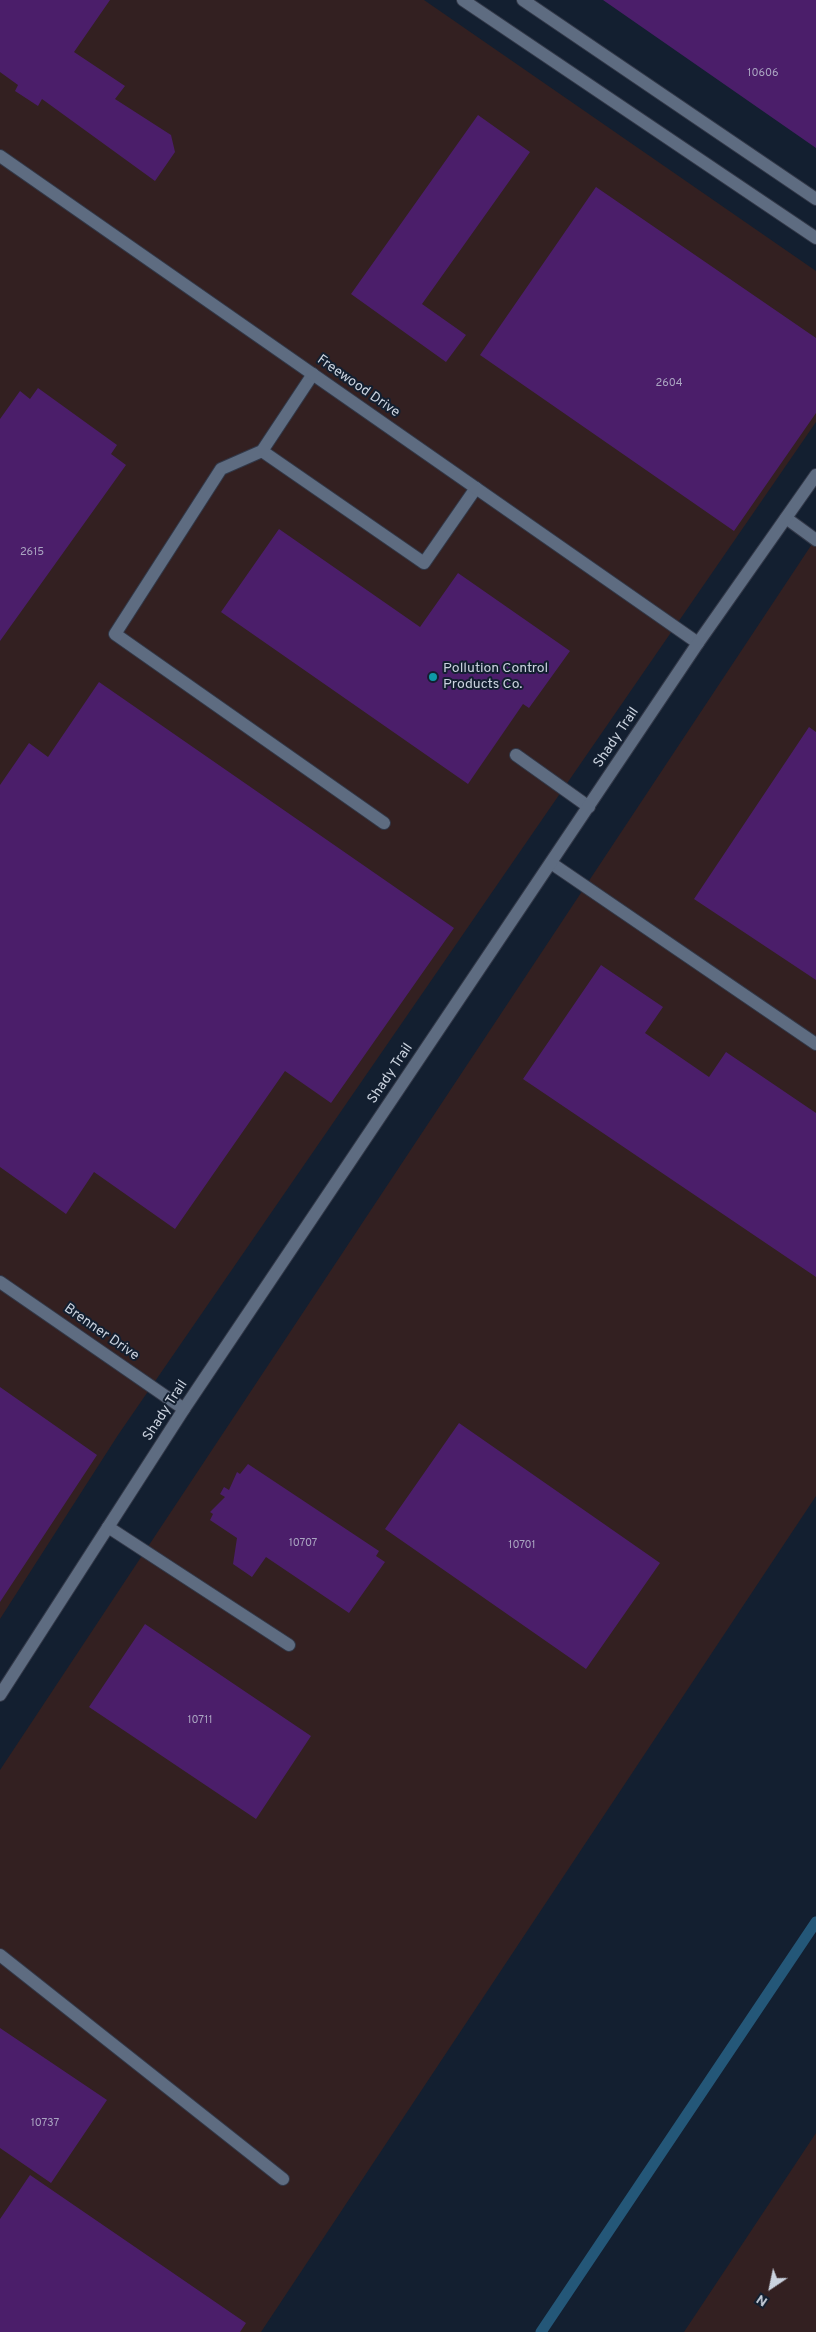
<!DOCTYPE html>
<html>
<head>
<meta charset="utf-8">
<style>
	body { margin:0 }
	#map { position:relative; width:816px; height:2332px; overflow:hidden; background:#131f30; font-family:Overpass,sans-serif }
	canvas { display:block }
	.north { position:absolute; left:746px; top:2262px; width:50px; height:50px; -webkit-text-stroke:4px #131f30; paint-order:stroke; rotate:214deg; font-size:14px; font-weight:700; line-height:20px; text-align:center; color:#cad2de }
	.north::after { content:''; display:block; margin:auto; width:18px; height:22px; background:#cad2de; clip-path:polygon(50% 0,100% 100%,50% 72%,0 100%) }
</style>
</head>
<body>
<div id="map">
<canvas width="816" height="2332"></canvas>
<div class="north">N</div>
</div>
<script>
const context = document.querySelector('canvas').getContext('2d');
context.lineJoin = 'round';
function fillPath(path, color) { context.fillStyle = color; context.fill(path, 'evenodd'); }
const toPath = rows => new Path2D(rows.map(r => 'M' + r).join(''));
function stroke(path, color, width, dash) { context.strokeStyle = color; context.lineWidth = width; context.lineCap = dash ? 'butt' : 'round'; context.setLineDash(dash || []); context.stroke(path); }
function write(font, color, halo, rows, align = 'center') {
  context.font = font + ' Overpass,sans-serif'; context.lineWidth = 4; context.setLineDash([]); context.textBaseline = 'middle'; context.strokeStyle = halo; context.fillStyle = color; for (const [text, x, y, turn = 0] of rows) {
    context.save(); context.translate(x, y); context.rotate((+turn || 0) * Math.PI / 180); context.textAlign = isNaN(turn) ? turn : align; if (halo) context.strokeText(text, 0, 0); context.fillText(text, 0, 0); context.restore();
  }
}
fillPath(toPath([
	[0,0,424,0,816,271,816,422,118,1435,0,1619],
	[816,538,816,1496,261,2332,0,2332,0,1770],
	[816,2133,816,2332,684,2332]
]), '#332021');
stroke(toPath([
	[541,2332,816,1922]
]), '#245778', 11);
fillPath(toPath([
	[0,0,110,0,74,52,125,86,115,99,171,135,175,152,155,181,42,99,38,106,15,91,18,85,0,72],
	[603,0,816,0,816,148],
	[478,115,530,152,422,304,466,335,446,362,351,294],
	[596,187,816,338,816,413,734,531,480,355],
	[38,388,117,445,111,454,126,465,0,641,0,419,20,391,30,399],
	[279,529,420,627,458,573,570,651,529,708,523,704,468,784,221,612],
	[99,682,454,928,331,1103,285,1071,175,1229,94,1172,66,1214,0,1167,0,785,29,743,48,757],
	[809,727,816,732,816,980,694,899],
	[601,965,663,1007,645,1033,709,1077,726,1052,816,1113,816,1277,523,1079],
	[0,1387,97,1455,0,1602],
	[459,1423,660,1563,586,1669,385,1529],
	[248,1464,379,1551,376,1556,385,1562,349,1613,266,1557,252,1577,233,1564,237,1538,210,1520,213,1514,210,1512,225,1497,220,1494,224,1487,229,1490,237,1472,240,1474],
	[145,1624,311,1736,256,1819,89,1707],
	[0,2028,107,2100,51,2183,0,2148],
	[30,2175,246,2323,240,2332,0,2332,0,2219]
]), '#4b1e6a');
const service = toPath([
	[463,0,816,238],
	[523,0,816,199],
	[313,374,262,451,424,563,476,488],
	[262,451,221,469,115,634,384,823],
	[786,518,816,540],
	[516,755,589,807],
	[551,863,816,1044],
	[108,1527,289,1645],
	[0,1955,283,2179]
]);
const minor = toPath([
	[0,156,698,643],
	[0,1282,184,1409]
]);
const tertiary = toPath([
	[0,1695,184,1409,698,643,816,475]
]);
stroke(service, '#323848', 14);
stroke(minor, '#323848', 14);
stroke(tertiary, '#323848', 14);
stroke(service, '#5e6c81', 12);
stroke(minor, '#5e6c81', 12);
stroke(tertiary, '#5e6c81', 12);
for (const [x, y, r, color] of [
	[433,677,5,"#0f9aa8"]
]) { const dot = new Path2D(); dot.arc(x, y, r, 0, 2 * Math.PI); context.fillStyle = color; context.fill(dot); stroke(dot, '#131f30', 2); }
write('11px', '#aaa5c1', null, [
	["10606",763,74],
	["2604",669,384],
	["2615",32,553],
	["10707",303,1544],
	["10701",522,1546],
	["10711",200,1721],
	["10737",45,2124]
]);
write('14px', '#cad2de', '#131f30', [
	["Freewood Drive",358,387,35],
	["Shady Trail",617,738,-56],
	["Shady Trail",391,1074,-56],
	["Brenner Drive",101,1333,35],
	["Shady Trail",166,1411,-57]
]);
write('14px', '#cad2de', '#131f30', [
	["Pollution Control",443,669],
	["Products Co.",443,685]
], 'left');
</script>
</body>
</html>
